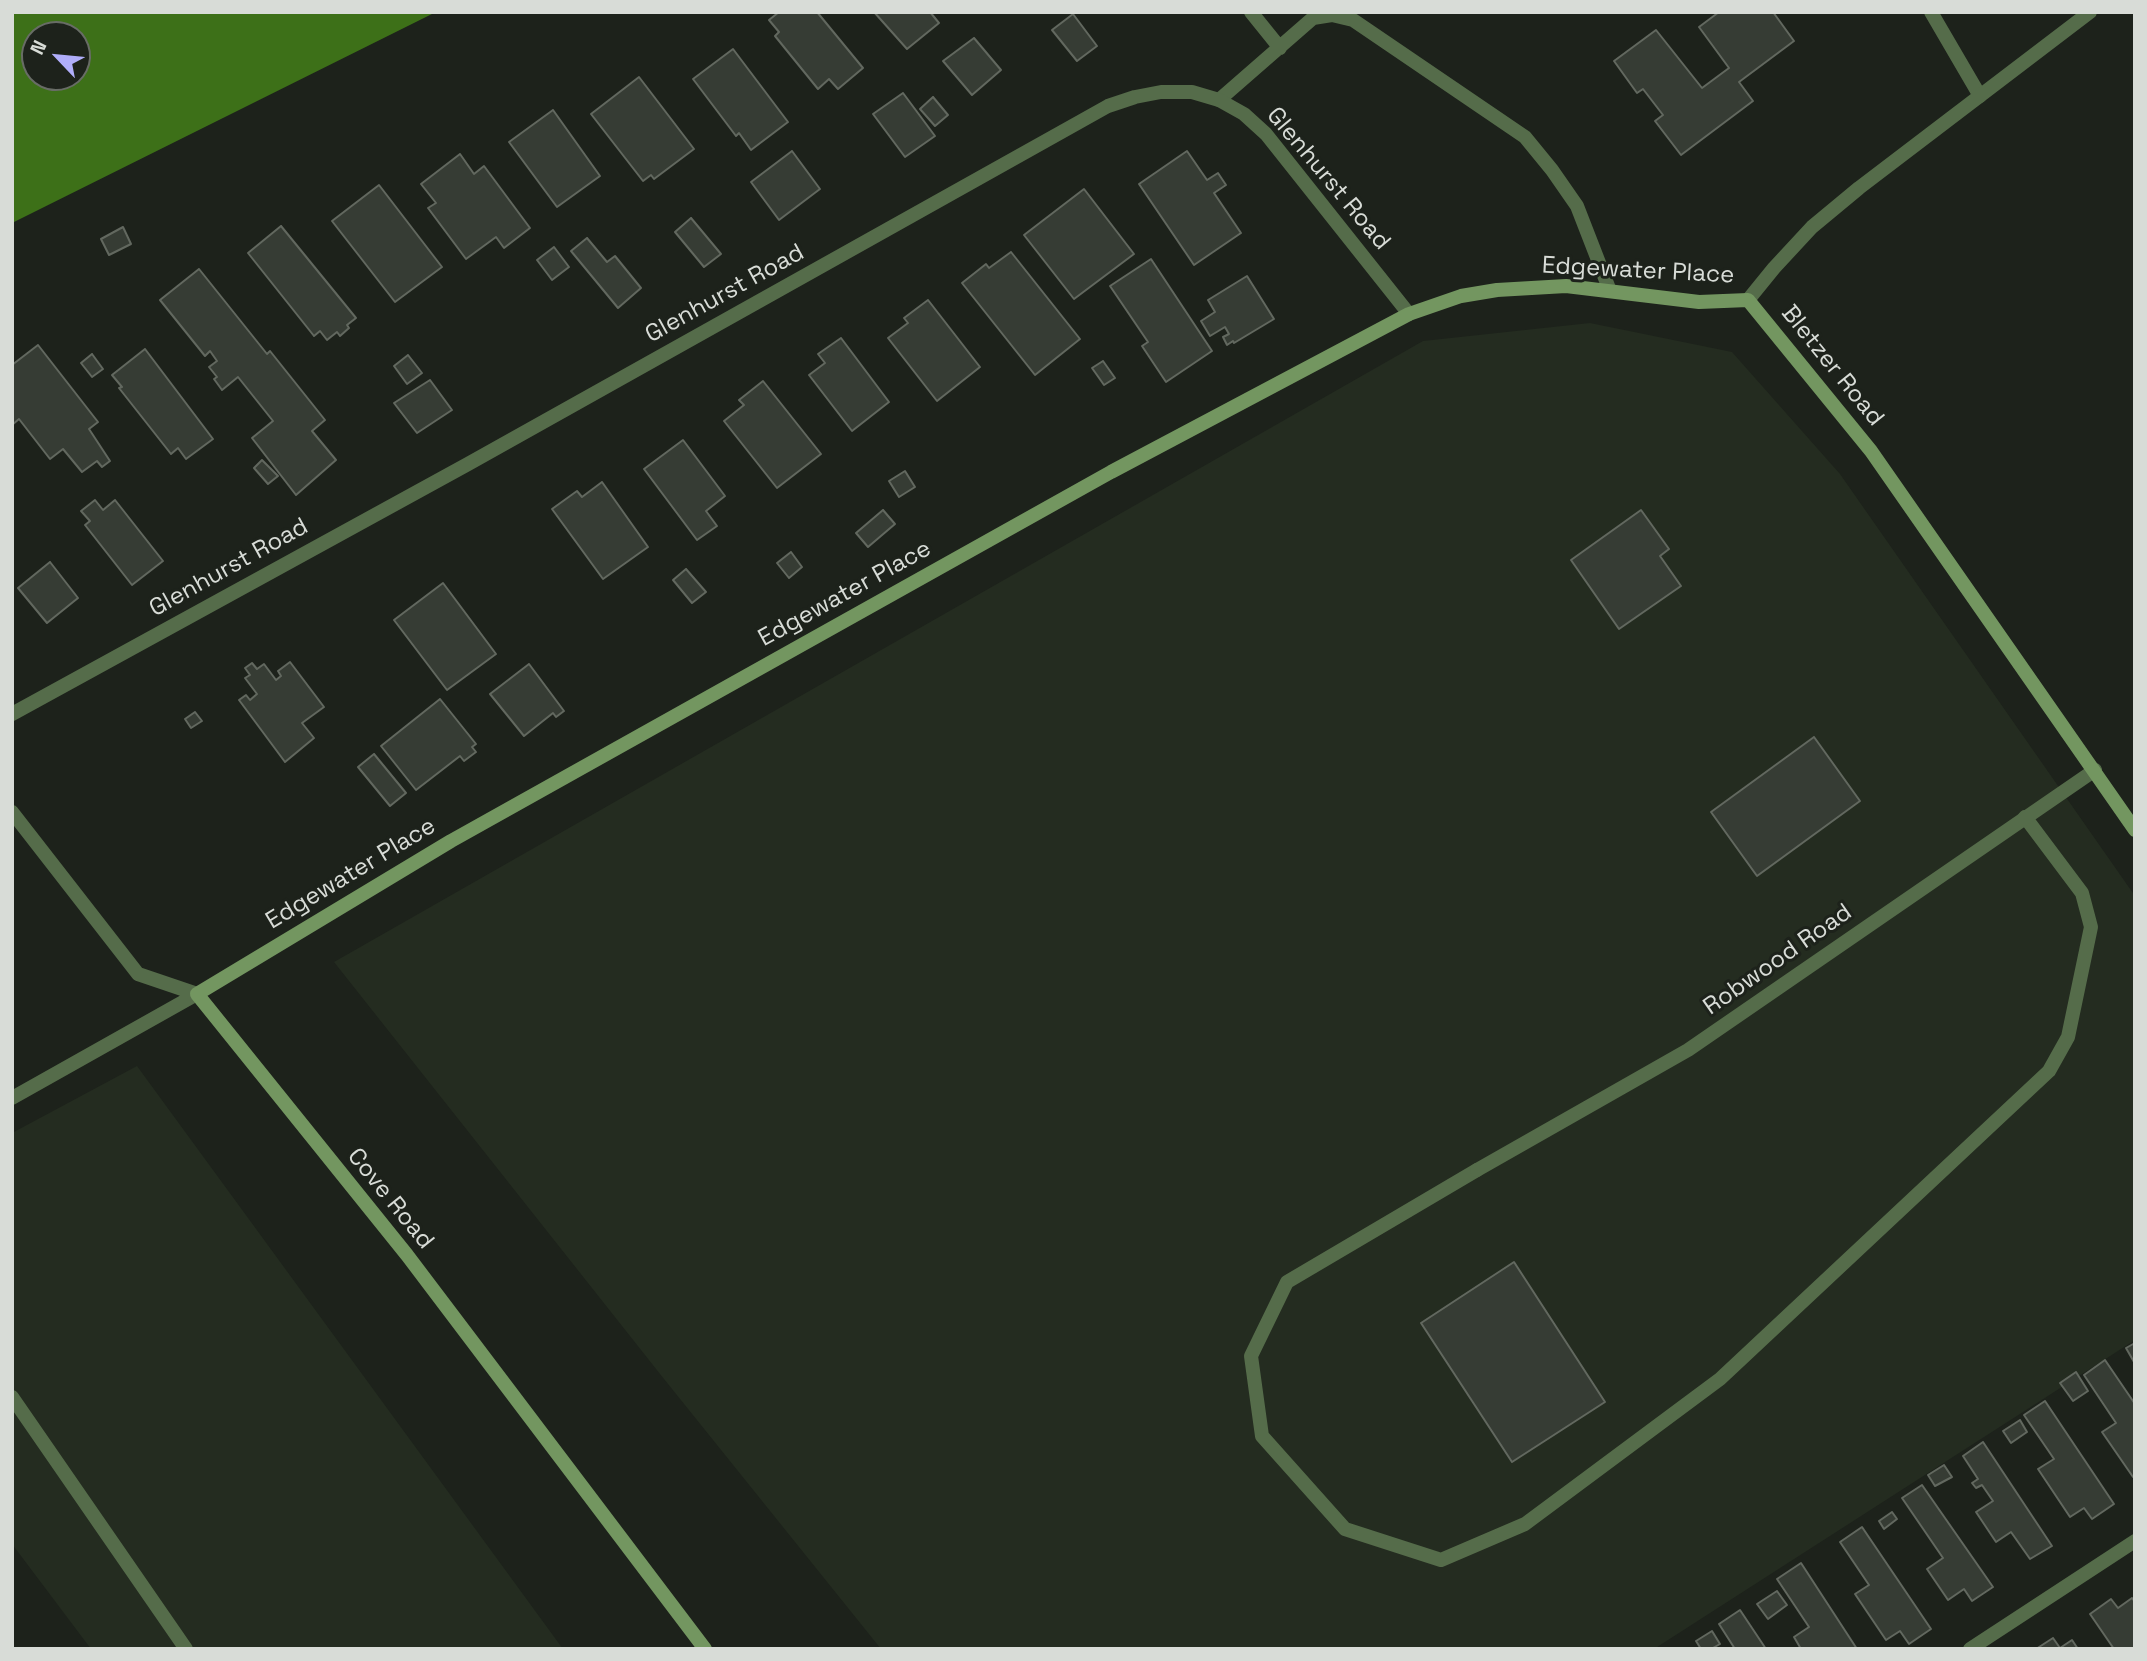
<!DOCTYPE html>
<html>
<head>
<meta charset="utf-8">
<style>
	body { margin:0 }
	#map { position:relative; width:2147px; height:1661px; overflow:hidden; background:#1d221b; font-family:"Space Grotesk",sans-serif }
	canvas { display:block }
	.frame { position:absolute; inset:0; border:14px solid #d8dcd7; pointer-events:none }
	.north { position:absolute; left:21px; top:21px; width:70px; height:70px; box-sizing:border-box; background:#1d221b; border:2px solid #686c66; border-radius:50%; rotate:296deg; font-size:19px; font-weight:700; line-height:28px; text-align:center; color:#d8dcd7 }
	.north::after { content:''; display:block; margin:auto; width:24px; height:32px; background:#b0aefa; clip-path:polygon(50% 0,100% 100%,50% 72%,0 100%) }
</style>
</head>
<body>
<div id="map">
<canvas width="2147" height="1661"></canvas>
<div class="frame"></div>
<div class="north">N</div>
</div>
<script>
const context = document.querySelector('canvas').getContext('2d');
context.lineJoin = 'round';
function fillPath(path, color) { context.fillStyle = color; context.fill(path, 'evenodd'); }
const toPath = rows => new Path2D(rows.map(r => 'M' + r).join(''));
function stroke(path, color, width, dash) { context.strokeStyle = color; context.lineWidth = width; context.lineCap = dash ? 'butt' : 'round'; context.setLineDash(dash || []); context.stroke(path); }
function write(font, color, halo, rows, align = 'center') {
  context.font = font + ' "Space Grotesk",sans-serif'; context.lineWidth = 6; context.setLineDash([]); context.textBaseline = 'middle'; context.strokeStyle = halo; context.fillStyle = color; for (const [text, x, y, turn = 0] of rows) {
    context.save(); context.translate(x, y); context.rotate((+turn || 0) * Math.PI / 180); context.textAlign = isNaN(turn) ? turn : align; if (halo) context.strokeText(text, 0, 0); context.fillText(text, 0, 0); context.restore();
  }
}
fillPath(toPath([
	[1590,323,1732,352,1840,474,2135,896,2135,1340,1654,1649,881,1649,664,1379,334,962,1423,341],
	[137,1066,563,1649,91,1649,12,1544,12,1133]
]), '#242c20');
fillPath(toPath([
	[12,12,436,12,12,223],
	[35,35,77,35,77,77,35,77]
]), '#3d7018');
const building = toPath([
	[779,12,817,12,863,68,838,89,829,79,818,89,775,36,779,32,769,20,779,12],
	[874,12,930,12,939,23,907,49,874,12],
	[1719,12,1773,12,1794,41,1739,82,1753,101,1681,155,1655,121,1663,115,1643,89,1637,93,1614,61,1656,30,1702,88,1729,68,1699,27,1719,12],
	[1073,14,1097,46,1077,61,1052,30,1073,14],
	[974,38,1001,70,972,95,943,61,974,38],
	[733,49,788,122,751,150,739,133,736,136,693,79,733,49],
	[639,77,694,149,654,179,651,175,643,181,591,114,639,77],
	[903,93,935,136,905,157,873,114,903,93],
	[933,97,948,115,935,126,920,109,933,97],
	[553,110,600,176,557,207,509,142,553,110],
	[792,151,820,189,779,220,751,182,792,151],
	[1187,151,1207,180,1218,173,1226,185,1214,193,1241,233,1194,265,1139,184,1187,151],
	[460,154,474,174,484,166,530,228,504,248,496,237,466,259,428,208,436,203,421,184,460,154],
	[379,185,442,267,395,302,332,221,379,185],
	[1084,189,1134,254,1074,299,1024,235,1084,189],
	[691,218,721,254,704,267,675,232,691,218],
	[281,226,356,318,347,325,349,328,340,336,337,332,327,340,320,331,314,336,248,253,281,226],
	[123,227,131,244,109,255,101,239,123,227],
	[587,238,607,262,615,256,641,288,618,308,571,251,587,238],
	[554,247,569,267,552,280,537,260,554,247],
	[1011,252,1080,339,1035,375,962,283,986,264,989,268,1011,252],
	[1151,259,1212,351,1166,382,1142,346,1148,342,1110,286,1151,259],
	[199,269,267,354,270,351,325,420,312,431,336,460,296,495,252,438,273,421,238,377,222,390,214,379,217,377,209,367,217,361,210,351,205,356,160,300,199,269],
	[1247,276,1274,319,1234,343,1233,341,1227,345,1223,337,1229,334,1225,327,1210,336,1201,321,1215,312,1208,300,1247,276],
	[928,300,980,367,937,401,888,338,908,323,904,318,928,300],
	[841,338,889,402,852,431,809,375,825,363,818,354,841,338],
	[38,345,98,422,89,429,110,461,102,467,97,461,82,472,63,449,50,459,19,419,12,425,12,365,38,345],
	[145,349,213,439,186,459,178,448,171,454,119,388,122,387,112,375,145,349],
	[92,354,103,369,92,377,81,363,92,354],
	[408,355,422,373,407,384,394,366,408,355],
	[1103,361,1115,378,1104,385,1092,368,1103,361],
	[430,380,452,410,417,433,394,403,430,380],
	[763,381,821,454,777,488,724,421,744,405,739,400,763,381],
	[683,440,725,496,706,511,717,526,697,540,644,469,683,440],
	[262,460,278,476,268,484,254,468,262,460],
	[905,471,915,487,899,497,889,481,905,471],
	[602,482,648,547,603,579,552,509,577,491,582,497,602,482],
	[95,500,103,510,115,500,163,561,132,585,85,525,90,521,81,511,95,500],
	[883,510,895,524,868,547,856,533,883,510],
	[1641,510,1669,549,1660,556,1681,586,1619,629,1571,560,1641,510],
	[791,552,802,567,789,578,777,563,791,552],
	[50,562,78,598,47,623,18,588,50,562],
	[686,569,706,592,692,603,673,580,686,569],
	[443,583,496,654,447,690,394,620,443,583],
	[290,662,324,707,302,723,314,738,285,762,239,700,246,695,250,700,257,694,245,678,250,675,245,668,252,663,257,669,264,664,276,680,281,676,278,671,290,662],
	[529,664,564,711,556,717,553,713,524,736,490,694,529,664],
	[440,699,476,744,472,747,476,752,464,761,460,756,416,790,381,746,440,699],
	[195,712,202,721,191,728,185,719,195,712],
	[1814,737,1860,801,1757,876,1711,812,1814,737],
	[374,754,406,793,390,806,358,767,374,754],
	[1514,1262,1605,1402,1512,1462,1421,1323,1514,1262],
	[2135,1343,2135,1362,2134,1362,2126,1348,2135,1343],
	[2105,1360,2135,1404,2135,1476,2133,1477,2102,1432,2116,1423,2084,1375,2105,1360],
	[2076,1372,2088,1391,2073,1401,2060,1383,2076,1372],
	[2045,1401,2114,1504,2092,1519,2084,1508,2070,1517,2038,1469,2054,1459,2024,1415,2045,1401],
	[2020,1420,2027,1432,2011,1443,2003,1431,2020,1420],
	[1983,1442,2052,1546,2030,1559,2011,1532,1996,1542,1976,1512,1993,1501,1982,1485,1976,1488,1972,1483,1978,1479,1963,1456,1983,1442],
	[1944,1465,1952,1477,1935,1486,1928,1475,1944,1465],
	[1922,1485,1993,1587,1972,1601,1964,1589,1948,1600,1927,1569,1943,1558,1902,1498,1922,1485],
	[1892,1512,1897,1519,1884,1529,1879,1521,1892,1512],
	[1862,1527,1931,1629,1909,1644,1900,1631,1886,1640,1855,1594,1869,1585,1840,1542,1862,1527],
	[1801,1563,1857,1649,1801,1649,1794,1637,1809,1627,1777,1579,1801,1563],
	[1777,1591,1787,1605,1768,1619,1757,1604,1777,1591],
	[2132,1598,2135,1602,2135,1649,2114,1649,2090,1614,2111,1599,2118,1608,2132,1598],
	[1740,1610,1766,1649,1735,1649,1719,1624,1740,1610],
	[1712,1631,1720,1644,1711,1649,1701,1649,1696,1641,1712,1631],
	[2053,1638,2060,1648,2072,1640,2078,1649,2036,1649,2053,1638]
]);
fillPath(building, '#363c34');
stroke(building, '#62685f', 2);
stroke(toPath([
	[1251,12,1280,48],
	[1931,12,1980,96],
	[1219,100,1313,18,1332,15,1353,20,1525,137,1552,170,1577,206,1610,291],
	[1477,1170,1287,1282,1251,1356,1262,1436,1345,1529,1441,1560,1525,1524,1720,1379,2049,1071,2068,1037,2091,927,2082,893,2025,817],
	[12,1397,186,1649]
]), '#556c4a', 14);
stroke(toPath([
	[1748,300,1774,268,1812,227,1859,188,2090,12],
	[12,714,468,464,1083,120,1108,106,1135,97,1161,92,1192,92,1219,100,1244,114,1266,134,1409,314],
	[12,812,138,974,197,994],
	[12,1098,197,994],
	[1477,1170,1688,1050,2095,770],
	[1970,1649,2135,1541]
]), '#556c4a', 14);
stroke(toPath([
	[705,1649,407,1255,197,994,451,841,1111,472,1409,314,1461,296,1497,290,1566,286,1699,302,1748,300,1871,451,2135,830]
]), '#739660', 14);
write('24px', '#d8dcd7', '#1d221b', [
	["Glenhurst Road",1328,179,50],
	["Edgewater Place",1638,271,3],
	["Glenhurst Road",725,294,-29],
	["Bletzer Road",1832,366,51],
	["Glenhurst Road",229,568,-29],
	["Edgewater Place",845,594,-29],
	["Edgewater Place",351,874,-31],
	["Robwood Road",1778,960,-35],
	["Cove Road",390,1199,51]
]);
</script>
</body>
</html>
